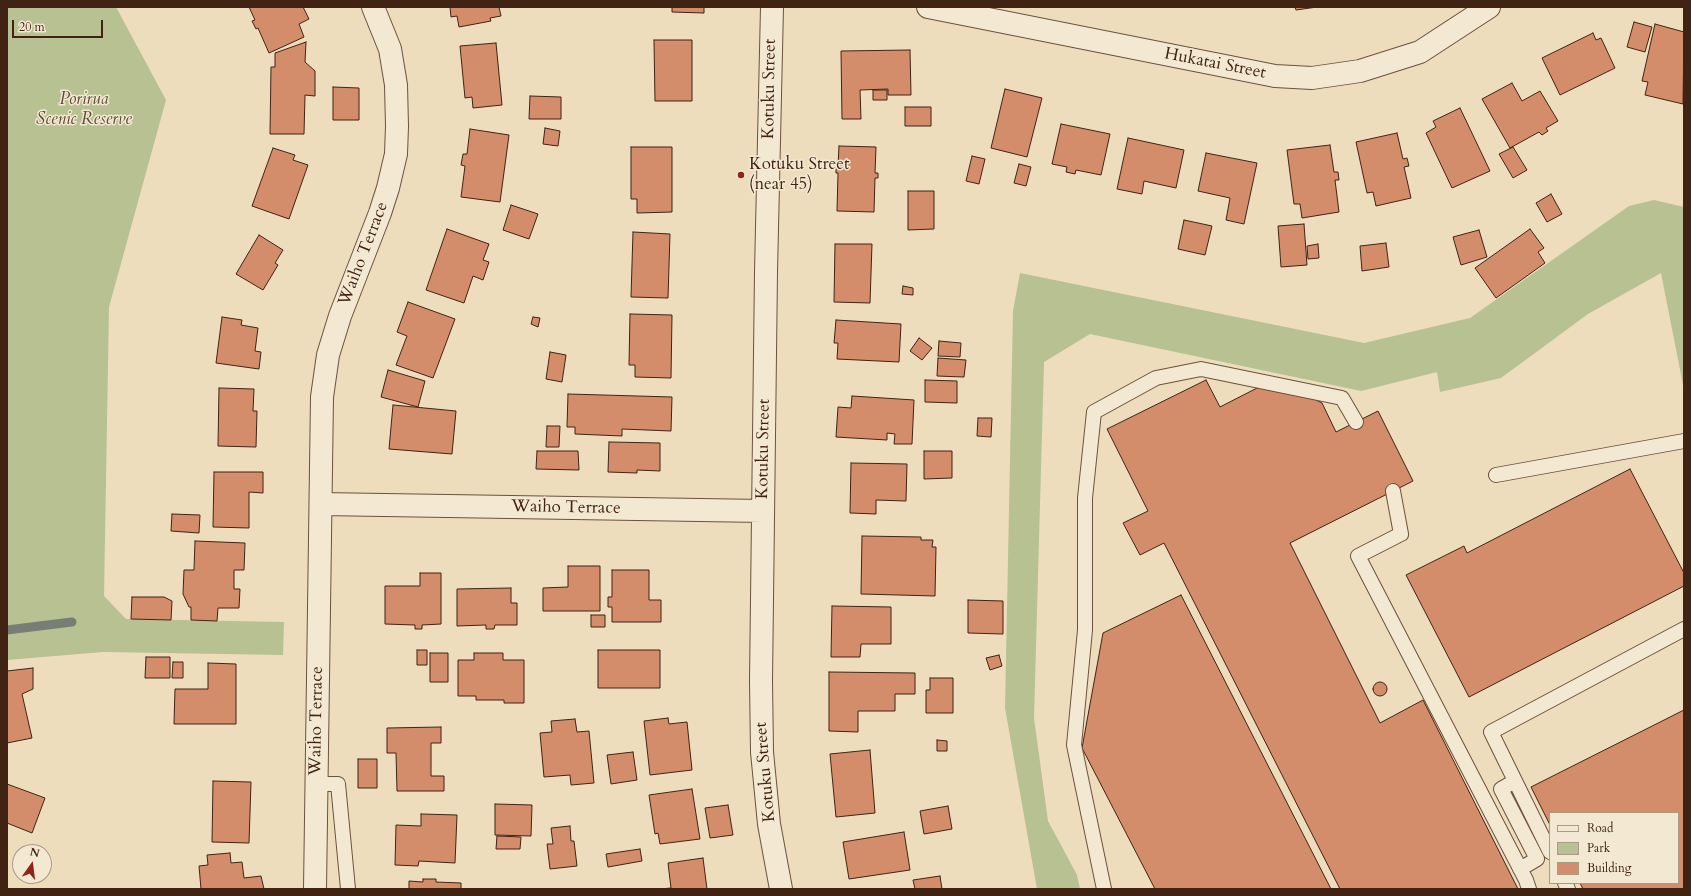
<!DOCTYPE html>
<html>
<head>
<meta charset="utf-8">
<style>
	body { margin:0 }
	#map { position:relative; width:1691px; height:896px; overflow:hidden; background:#edddbc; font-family:Cardo,serif }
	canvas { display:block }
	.frame { position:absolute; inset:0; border:8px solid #402313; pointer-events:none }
	.legend { position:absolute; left:1549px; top:812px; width:130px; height:72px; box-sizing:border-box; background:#f3e9d3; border:1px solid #ab9a86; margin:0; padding:5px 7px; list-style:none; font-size:12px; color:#402313 }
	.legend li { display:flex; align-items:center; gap:8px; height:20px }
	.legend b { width:20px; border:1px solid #ab9a86 }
	.north { position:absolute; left:12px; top:844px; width:40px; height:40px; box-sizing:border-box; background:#f3e9d3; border:1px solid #ab9a86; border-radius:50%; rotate:14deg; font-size:11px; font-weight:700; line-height:16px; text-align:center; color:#402313 }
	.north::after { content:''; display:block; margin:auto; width:14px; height:18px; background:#8f2418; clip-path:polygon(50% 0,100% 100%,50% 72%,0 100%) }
	.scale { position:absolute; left:12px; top:20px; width:91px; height:18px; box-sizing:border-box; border:2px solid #402313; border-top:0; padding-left:5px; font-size:12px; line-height:14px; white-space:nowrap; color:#402313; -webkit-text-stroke:3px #f3e9d3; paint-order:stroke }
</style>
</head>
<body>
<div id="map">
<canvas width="1691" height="896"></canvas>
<div class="frame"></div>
<ul class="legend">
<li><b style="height:5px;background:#f3e9d3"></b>Road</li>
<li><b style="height:11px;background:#b7c192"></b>Park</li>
<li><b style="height:11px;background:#d48d6b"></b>Building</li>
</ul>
<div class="north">N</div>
<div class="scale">20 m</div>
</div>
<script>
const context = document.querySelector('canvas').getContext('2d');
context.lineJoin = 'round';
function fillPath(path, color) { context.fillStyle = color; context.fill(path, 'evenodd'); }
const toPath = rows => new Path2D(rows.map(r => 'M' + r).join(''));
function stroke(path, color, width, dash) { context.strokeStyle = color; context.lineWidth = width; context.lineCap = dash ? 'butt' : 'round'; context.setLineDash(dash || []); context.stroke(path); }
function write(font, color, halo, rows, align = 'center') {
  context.font = font + ' Cardo,serif'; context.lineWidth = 3; context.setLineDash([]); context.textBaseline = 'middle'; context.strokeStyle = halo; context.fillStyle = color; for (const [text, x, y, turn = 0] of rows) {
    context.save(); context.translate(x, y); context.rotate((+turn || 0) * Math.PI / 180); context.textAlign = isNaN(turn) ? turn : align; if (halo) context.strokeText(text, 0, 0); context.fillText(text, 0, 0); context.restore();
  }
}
fillPath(toPath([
	[7,7,116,7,166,100,109,307,104,596,126,619,284,622,283,655,103,652,7,660],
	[1654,200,1684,207,1684,390,1661,273,1588,314,1501,378,1440,392,1437,372,1361,391,1090,334,1044,362,1034,718,1048,821,1077,875,1080,889,1037,889,1005,708,1013,311,1020,273,1364,343,1470,318,1629,206]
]), '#b7c192');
stroke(toPath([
	[7,630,72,622]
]), '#767e75', 9);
const building = toPath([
	[249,7,303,7,309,19,299,24,304,37,269,53,258,28,256,29,252,21,255,20,249,7],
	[450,7,499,7,501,16,490,18,491,21,459,27,457,16,451,17,450,7],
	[672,7,704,7,704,13,672,12,672,7],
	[1295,7,1317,7,1296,10,1295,7],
	[1634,22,1652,27,1645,52,1627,47,1634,22],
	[1655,24,1684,32,1683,104,1645,95,1648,82,1642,81,1655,24],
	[1593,33,1596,40,1601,38,1615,68,1560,95,1542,58,1593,33],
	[654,40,692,40,692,101,655,101,654,40],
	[306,42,305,62,315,71,315,96,305,95,304,134,270,134,271,67,275,67,275,53,306,42],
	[496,43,502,105,473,108,472,97,465,98,460,46,496,43],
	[910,50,911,95,888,95,888,89,860,90,861,119,842,119,841,51,910,50],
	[1512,83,1522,101,1540,91,1558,121,1546,128,1548,131,1542,135,1539,132,1510,148,1482,99,1512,83],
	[333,87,359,88,359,120,333,120,333,87],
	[1005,89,1042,98,1027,157,991,148,1005,89],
	[873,90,887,90,887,100,873,100,873,90],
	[530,96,561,97,561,119,529,119,530,96],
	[905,107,931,107,931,126,905,126,905,107],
	[1460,108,1490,171,1452,188,1426,133,1436,127,1433,121,1460,108],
	[1061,124,1110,134,1101,175,1076,170,1075,174,1066,172,1067,167,1052,164,1061,124],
	[545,128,560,131,558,146,543,144,545,128],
	[470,129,509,135,500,202,461,197,465,166,461,165,463,154,467,154,470,129],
	[1397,133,1403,159,1407,158,1409,166,1404,167,1411,198,1376,206,1373,192,1367,193,1356,142,1397,133],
	[1128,138,1184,150,1176,188,1144,181,1142,194,1117,189,1128,138],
	[1330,145,1334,172,1338,172,1339,180,1335,180,1339,212,1302,218,1300,204,1294,204,1287,150,1330,145],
	[839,146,876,147,875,173,878,173,878,178,875,178,874,212,837,211,838,173,836,173,836,166,838,166,839,146],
	[631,147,672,147,672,212,637,213,637,199,631,199,631,147],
	[1513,147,1527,170,1513,178,1499,154,1513,147],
	[273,148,295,155,293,160,308,165,289,219,252,206,273,148],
	[1206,153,1257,163,1244,224,1226,220,1230,198,1198,191,1206,153],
	[972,156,985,159,979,184,966,181,972,156],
	[1019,164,1031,167,1026,186,1014,183,1019,164],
	[908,191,934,191,934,229,908,230,908,191],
	[1551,194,1562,214,1547,222,1536,203,1551,194],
	[511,205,538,214,529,239,503,230,511,205],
	[1184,220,1212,226,1205,255,1178,249,1184,220],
	[1304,224,1307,265,1281,267,1278,226,1304,224],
	[447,229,489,244,483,260,489,262,483,280,473,276,464,303,426,290,447,229],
	[1530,229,1544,248,1538,252,1545,263,1496,298,1475,268,1530,229],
	[1479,230,1487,257,1461,265,1453,237,1479,230],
	[633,232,670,234,668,298,631,297,633,232],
	[259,235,283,250,275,263,278,265,263,290,236,274,259,235],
	[1386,243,1389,267,1362,271,1360,246,1386,243],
	[835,244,872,244,870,303,834,302,835,244],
	[1318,244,1319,258,1308,259,1307,246,1318,244],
	[903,286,913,288,913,295,902,294,903,286],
	[408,302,455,319,433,378,396,365,407,336,397,332,408,302],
	[630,314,672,315,671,378,635,377,635,365,629,365,630,314],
	[222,317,242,320,241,325,258,328,255,351,261,352,259,369,216,363,222,317],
	[533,317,540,318,538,327,531,324,533,317],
	[836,320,901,324,899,362,837,359,838,343,834,343,836,320],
	[919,338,932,348,922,360,910,351,919,338],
	[939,341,961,343,960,357,938,356,939,341],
	[550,352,566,355,562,382,546,379,550,352],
	[938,358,966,360,964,377,937,376,938,358],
	[388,370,425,381,418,407,381,397,388,370],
	[925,380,957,381,957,403,925,402,925,380],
	[1206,380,1220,407,1259,387,1312,398,1322,403,1336,432,1378,411,1413,481,1290,543,1380,723,1423,700,1518,889,1340,889,1164,543,1140,555,1123,523,1148,511,1107,429,1206,380],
	[219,388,254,389,253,411,257,411,256,447,218,446,219,388],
	[568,394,672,397,671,431,622,429,622,436,575,434,575,427,567,427,568,394],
	[852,396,914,400,912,444,894,444,895,434,887,433,887,440,836,437,838,407,851,408,852,396],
	[393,405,456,411,452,454,389,449,393,405],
	[978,418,992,418,991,437,977,436,978,418],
	[547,426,560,426,559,447,546,447,547,426],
	[609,442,660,443,660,471,637,470,637,473,608,472,609,442],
	[537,451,578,451,579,470,536,469,537,451],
	[924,451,952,451,952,478,924,479,924,451],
	[851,463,907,464,906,501,876,500,876,514,850,513,851,463],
	[1630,469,1684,573,1684,586,1469,697,1406,575,1464,546,1467,553,1630,469],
	[214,472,263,472,263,493,249,492,249,528,213,527,214,472],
	[172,514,200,515,199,533,171,531,172,514],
	[862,536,921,537,921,540,933,540,932,547,936,547,935,596,861,594,862,536],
	[195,541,245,543,244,570,234,570,234,589,240,589,239,608,218,608,217,621,191,620,191,607,189,607,183,594,184,570,194,570,195,541],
	[568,566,600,566,600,611,543,611,543,588,568,587,568,566],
	[612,570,649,570,649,600,661,600,661,622,612,622,612,607,608,607,608,597,612,597,612,570],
	[420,573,441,573,441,624,422,625,422,629,415,629,415,625,385,624,385,586,420,586,420,573],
	[511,588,511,603,517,603,517,625,495,625,494,629,486,629,486,625,457,626,457,589,511,588],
	[1181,595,1331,889,1155,889,1082,748,1103,633,1181,595],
	[132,597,164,597,172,601,171,620,131,619,132,597],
	[968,600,1003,601,1003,634,968,633,968,600],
	[832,606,891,607,891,644,861,644,860,657,831,657,832,606],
	[591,615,605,615,605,627,591,627,591,615],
	[417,650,427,650,427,665,417,665,417,650],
	[598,650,660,650,660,688,598,688,598,650],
	[430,653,448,653,448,682,430,682,430,653],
	[474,653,503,653,503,660,524,660,524,703,504,703,504,700,476,700,476,696,458,696,458,660,474,660,474,653],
	[999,655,1002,666,990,670,986,658,999,655],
	[146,657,170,657,170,678,145,678,146,657],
	[173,662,183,662,183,678,172,678,173,662],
	[208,663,236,664,236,724,174,724,175,689,208,689,208,663],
	[33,668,33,689,22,694,32,738,7,743,7,671,33,668],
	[829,672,915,673,915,694,895,694,895,711,858,711,858,732,829,731,829,672],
	[930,678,953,678,953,713,926,713,926,690,930,690,930,678],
	'1373 689a7 7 0 1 1 14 0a7 7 0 1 1-14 0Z',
	[1684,710,1684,889,1583,889,1580,883,1678,883,1678,813,1550,813,1550,825,1531,787,1684,710],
	[668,718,669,724,687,722,692,770,650,775,644,721,668,718],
	[575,719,577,732,589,731,594,783,571,785,570,775,544,777,540,733,552,732,551,721,575,719],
	[441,727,441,743,431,743,431,776,444,776,444,791,397,791,396,753,387,753,387,728,441,727],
	[937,740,947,741,947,751,937,751,937,740],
	[870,750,875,813,836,817,830,754,870,750],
	[633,752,637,780,611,784,607,755,633,752],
	[358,759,377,759,377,788,358,788,358,759],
	[213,781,251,782,249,843,212,842,213,781],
	[7,784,45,798,32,833,7,823,7,784],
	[692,789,700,839,660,844,658,833,655,834,649,795,692,789],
	[495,804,532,805,531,836,495,835,495,804],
	[728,805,733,835,710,838,705,808,728,805],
	[948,806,952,829,924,834,920,811,948,806],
	[421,814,457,815,455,863,419,861,418,866,395,865,396,825,421,826,421,814],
	[570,826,571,841,574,841,577,866,550,869,547,844,553,844,551,828,570,826],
	[904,832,910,870,849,879,843,842,904,832],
	[497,836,521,837,520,849,496,849,497,836],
	[640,849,642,861,608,867,606,854,640,849],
	[230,853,231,863,242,862,244,878,261,876,264,889,201,889,199,866,208,865,207,855,230,853],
	[703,858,707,889,660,889,671,888,668,863,703,858],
	[940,876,942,889,915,889,913,880,940,876],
	[423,879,436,879,436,882,461,883,461,889,409,889,409,881,423,882,423,879]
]);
fillPath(building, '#d48d6b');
stroke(building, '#402313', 1);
const lane = toPath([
	[1496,475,1684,441],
	[1393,491,1401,534,1358,556,1526,880,1529,889],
	[1515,781,1501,789,1537,859,1520,869],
	[317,784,338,784,348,889],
	[1550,852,1491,732,1684,629],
	[1565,883,1568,889],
	[1104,889,1074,745,1085,630,1085,498,1094,412,1156,378,1201,369,1342,398,1356,422]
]);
const street = toPath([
	[772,7,766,272,761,681,762,752,769,824,781,889],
	[928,7,1275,76,1312,78,1360,71,1420,52,1489,7],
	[321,504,763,511],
	[315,889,322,397,328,355,340,316,380,213,388,188,396,154,397,126,396,85,390,49,373,7]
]);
stroke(lane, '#6b523d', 16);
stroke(street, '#6b523d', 24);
stroke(lane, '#f3e9d3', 14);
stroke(street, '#f3e9d3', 22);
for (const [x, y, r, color] of [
	[741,175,4,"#8f2418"]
]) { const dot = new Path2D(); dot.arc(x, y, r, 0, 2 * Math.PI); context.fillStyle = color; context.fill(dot); stroke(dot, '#f3e9d3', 1.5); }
write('17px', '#402313', '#f3e9d3', [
	["Hukatai Street",1215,64,11],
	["Kotuku Street",770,89,-89],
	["Waiho Terrace",364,254,-69],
	["Kotuku Street",764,449,-89],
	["Waiho Terrace",566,508,1],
	["Waiho Terrace",317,721,-89],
	["Kotuku Street",766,772,-95]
]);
write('italic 17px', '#5e4a33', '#f3e9d3', [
	["Porirua",84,100],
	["Scenic Reserve",84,120]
]);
write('17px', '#402313', '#f3e9d3', [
	["Kotuku Street",749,165],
	["(near 45)",749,185]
], 'left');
</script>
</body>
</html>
